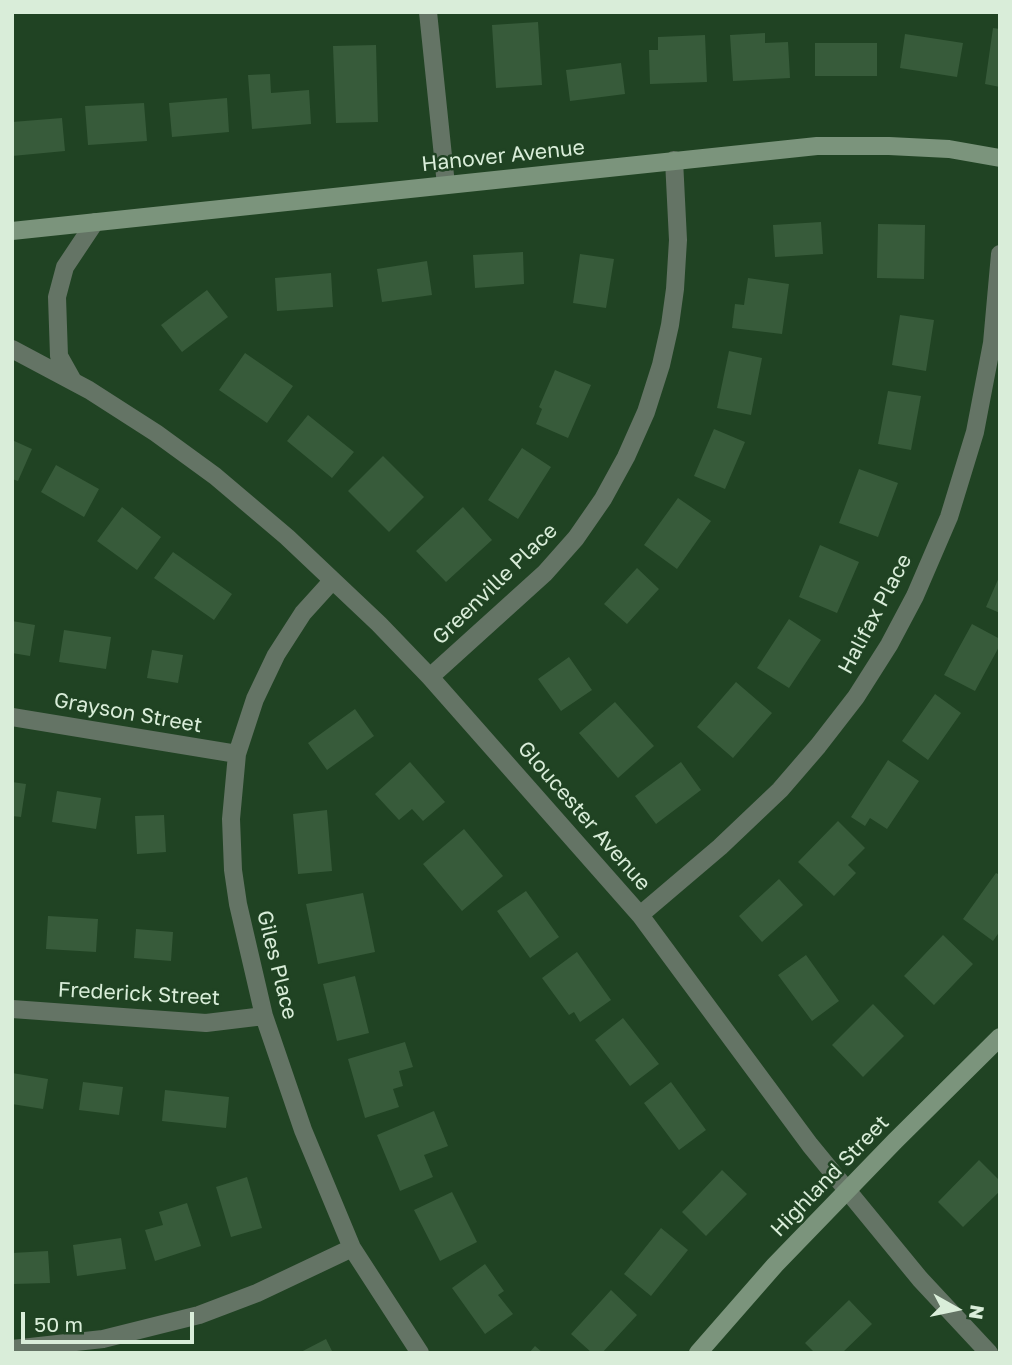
<!DOCTYPE html>
<html>
<head>
<meta charset="utf-8">
<style>
	body { margin:0 }
	#map { position:relative; width:1012px; height:1365px; overflow:hidden; background:#204323; font-family:"Golos Text",sans-serif }
	canvas { display:block }
	.frame { position:absolute; inset:0; border:14px solid #d9edd9; pointer-events:none }
	.north { position:absolute; left:921px; top:1274px; width:70px; height:70px; -webkit-text-stroke:5px #204323; paint-order:stroke; rotate:99deg; font-size:19px; font-weight:700; line-height:28px; text-align:center; color:#d9edd9 }
	.north::after { content:''; display:block; margin:auto; width:24px; height:32px; background:#d9edd9; clip-path:polygon(50% 0,100% 100%,50% 72%,0 100%) }
	.scale { position:absolute; left:21px; top:1312px; width:173px; height:32px; box-sizing:border-box; border:4px solid #d9edd9; border-top:0; padding-left:9px; font-size:21px; line-height:24px; white-space:nowrap; color:#d9edd9; -webkit-text-stroke:5px #204323; paint-order:stroke }
</style>
</head>
<body>
<div id="map">
<canvas width="1012" height="1365"></canvas>
<div class="frame"></div>
<div class="north">N</div>
<div class="scale">50 m</div>
</div>
<script>
const context = document.querySelector('canvas').getContext('2d');
context.lineJoin = 'round';
function fillPath(path, color) { context.fillStyle = color; context.fill(path, 'evenodd'); }
const toPath = rows => new Path2D(rows.map(r => 'M' + r).join(''));
function stroke(path, color, width, dash) { context.strokeStyle = color; context.lineWidth = width; context.lineCap = dash ? 'butt' : 'round'; context.setLineDash(dash || []); context.stroke(path); }
function write(font, color, halo, rows, align = 'center') {
  context.font = font + ' "Golos Text",sans-serif'; context.lineWidth = 5; context.setLineDash([]); context.textBaseline = 'middle'; context.strokeStyle = halo; context.fillStyle = color; for (const [text, x, y, turn = 0] of rows) {
    context.save(); context.translate(x, y); context.rotate((+turn || 0) * Math.PI / 180); context.textAlign = isNaN(turn) ? turn : align; if (halo) context.strokeText(text, 0, 0); context.fillText(text, 0, 0); context.restore();
  }
}
fillPath(toPath([
	[538,22,542,85,496,88,492,25],
	[993,28,1000,29,1000,87,985,84],
	[765,33,765,43,788,42,790,78,733,81,730,35],
	[905,34,963,43,957,77,900,68],
	[705,35,707,82,650,84,649,50,658,50,658,37],
	[815,43,877,43,877,76,815,76],
	[376,45,378,122,336,123,333,46],
	[621,63,625,94,570,101,566,70],
	[270,74,271,93,309,90,311,124,252,129,248,75],
	[227,98,229,132,172,137,169,103],
	[144,103,147,141,88,145,85,106],
	[62,118,65,151,12,156,12,122],
	[821,222,823,254,775,257,773,225],
	[878,224,925,225,924,279,877,278],
	[523,252,524,284,475,288,473,255],
	[580,254,614,259,606,308,573,303],
	[427,261,432,295,382,302,377,269],
	[331,273,333,307,277,311,275,278],
	[748,278,789,284,782,334,732,328,735,304,744,305],
	[207,290,228,317,182,352,161,325],
	[900,315,934,320,926,371,892,365],
	[729,351,762,358,751,415,717,408],
	[245,353,293,386,267,423,219,390],
	[555,370,591,385,568,438,536,424,542,409,539,407],
	[888,391,921,396,911,450,878,444],
	[308,415,354,452,332,478,287,441],
	[714,429,745,442,725,489,694,476],
	[12,440,32,449,18,481,12,479],
	[522,448,551,467,518,519,488,500],
	[383,456,424,497,389,532,348,491],
	[56,465,99,489,84,517,41,492],
	[859,469,898,483,878,537,839,523],
	[678,498,711,521,677,569,644,545],
	[122,507,161,537,137,570,97,541],
	[463,507,492,540,446,582,416,551],
	[820,545,859,562,837,613,799,597],
	[173,552,232,594,214,620,154,578],
	[637,568,659,589,627,624,604,604],
	[1000,575,1000,613,986,607],
	[789,619,821,640,789,688,757,668],
	[12,621,35,625,30,656,12,653],
	[972,624,1000,639,1000,645,975,691,944,675],
	[64,630,111,637,106,669,59,662],
	[152,650,183,655,178,683,147,678],
	[569,657,592,690,561,711,538,679],
	[736,682,772,713,733,758,697,727],
	[935,694,961,713,928,760,902,741],
	[615,702,654,746,618,778,579,733],
	[355,709,374,736,327,770,308,743],
	[888,760,919,781,887,829,870,818,865,826,851,817],
	[410,762,445,802,423,821,412,809,399,820,375,794],
	[681,762,701,790,656,824,635,796],
	[12,782,26,784,21,817,12,816],
	[57,791,101,798,96,829,52,822],
	[327,810,332,871,298,874,293,814],
	[164,815,166,852,137,854,135,816],
	[838,821,865,848,848,865,856,873,834,896,798,862],
	[464,829,503,876,462,911,423,864],
	[996,873,1000,875,1000,931,993,941,963,919],
	[779,879,803,905,762,942,739,916],
	[526,891,559,937,530,958,497,911],
	[363,893,375,952,318,964,306,904],
	[48,916,98,919,96,952,46,949],
	[136,929,173,932,171,961,134,958],
	[943,935,973,964,934,1005,904,976],
	[577,952,611,1000,580,1022,574,1012,569,1015,542,978],
	[806,955,839,1001,812,1021,778,975],
	[355,976,369,1033,337,1041,323,984],
	[873,1004,904,1036,863,1077,832,1045],
	[623,1018,659,1064,630,1086,595,1040],
	[405,1042,413,1067,399,1071,403,1086,393,1089,399,1107,365,1118,348,1059],
	[12,1073,48,1079,43,1109,12,1104],
	[83,1082,123,1087,119,1115,79,1110],
	[671,1082,706,1130,679,1150,644,1103],
	[165,1090,229,1097,226,1128,162,1121],
	[434,1111,448,1146,424,1155,433,1177,400,1191,377,1135],
	[979,1160,1000,1181,1000,1191,963,1227,938,1202],
	[722,1170,747,1194,706,1236,682,1212],
	[247,1177,262,1228,231,1237,216,1187],
	[452,1192,477,1242,440,1261,414,1210],
	[187,1203,201,1246,155,1261,145,1230,163,1225,159,1212],
	[661,1228,688,1250,651,1296,624,1274],
	[121,1238,126,1269,77,1276,73,1245],
	[48,1251,50,1283,12,1284,12,1253],
	[485,1264,504,1291,498,1295,513,1314,485,1334,452,1288],
	[611,1290,637,1315,602,1353,592,1353,571,1334],
	[849,1300,872,1324,842,1353,815,1353,805,1343],
	[326,1339,333,1353,299,1353],
	[535,1346,543,1353,529,1353]
]), '#375b3a');
stroke(toPath([
	[428,12,446,185],
	[12,349,89,390,156,433,215,476,287,537,379,624,430,677,640,915,810,1145,920,1279,989,1353],
	[73,381,59,356,57,297,65,267,95,222],
	[332,581,303,613,276,655,255,699,237,754,231,819,233,870,238,904,264,1016,303,1130,352,1248,420,1353],
	[430,677,545,573,576,538,603,499,626,457,646,412,661,365,670,325,675,289,678,240,674,160],
	[12,717,237,754],
	[640,915,720,847,780,790,818,746,856,697,889,645,915,596,949,517,975,432,992,343,1000,254],
	[12,1009,206,1023,264,1016],
	[12,1349,103,1339,199,1315,257,1293,352,1248]
]), '#647465', 18);
stroke(toPath([
	[12,231,817,146,889,146,949,149,1000,158],
	[698,1353,775,1265,895,1141,1000,1037]
]), '#7b947c', 18);
write('21px', '#d9edd9', '#204323', [
	["Hanover Avenue",503,156,-6],
	["Greenville Place",495,584,-44],
	["Halifax Place",875,614,-62],
	["Grayson Street",128,713,10],
	["Gloucester Avenue",584,816,49],
	["Giles Place",277,965,76],
	["Frederick Street",139,994,3],
	["Highland Street",830,1176,-46]
]);
</script>
</body>
</html>
